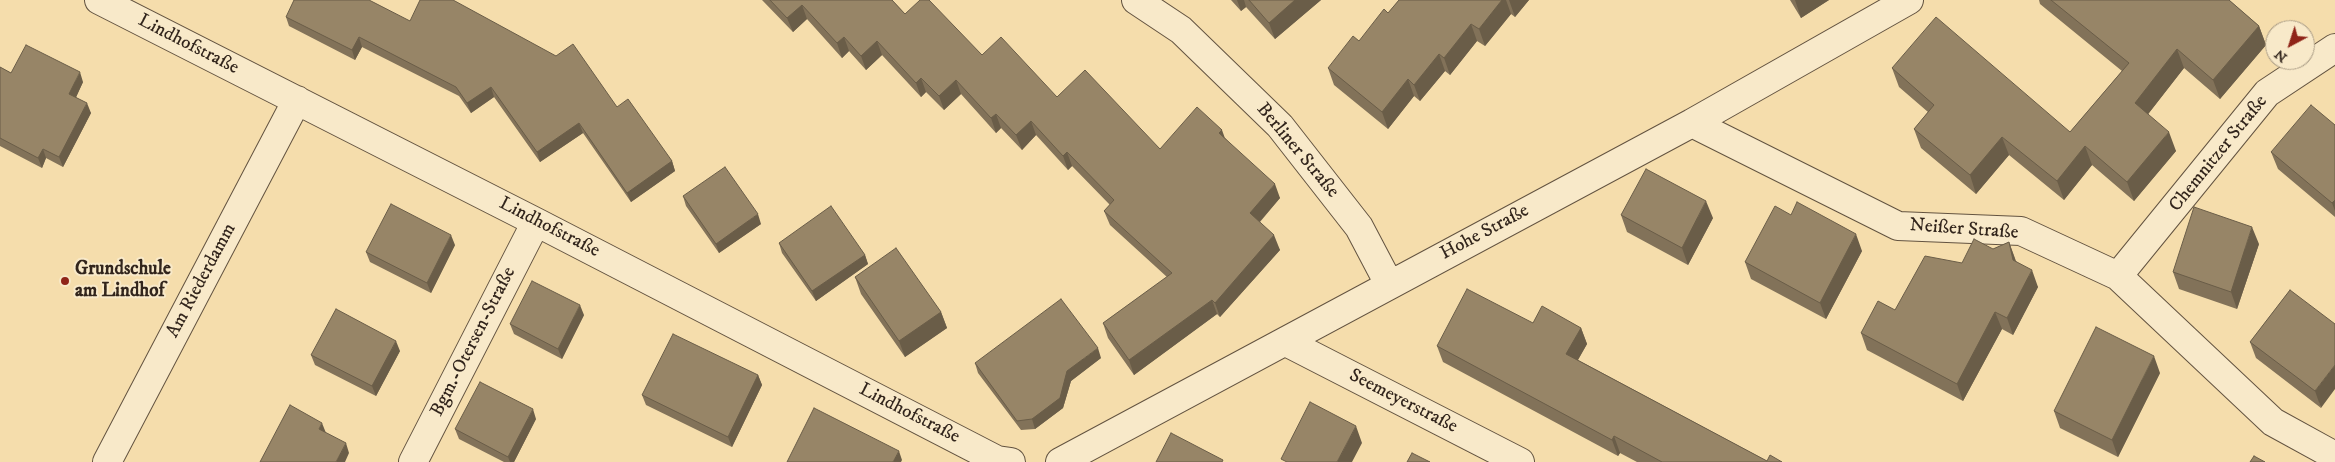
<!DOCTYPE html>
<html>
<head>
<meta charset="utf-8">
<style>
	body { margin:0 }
	#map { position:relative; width:2335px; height:462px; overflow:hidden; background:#f5ddac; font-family:"IM FELL DW Pica",serif }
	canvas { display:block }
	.north { position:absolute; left:2265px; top:20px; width:50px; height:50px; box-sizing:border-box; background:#f8e9c9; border:1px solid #a99b84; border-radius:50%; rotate:220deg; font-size:14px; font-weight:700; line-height:20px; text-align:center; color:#32251c }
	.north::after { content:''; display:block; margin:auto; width:18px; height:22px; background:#8f2418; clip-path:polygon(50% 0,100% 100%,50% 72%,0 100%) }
</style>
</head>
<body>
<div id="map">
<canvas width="2335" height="462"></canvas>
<div class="north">N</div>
</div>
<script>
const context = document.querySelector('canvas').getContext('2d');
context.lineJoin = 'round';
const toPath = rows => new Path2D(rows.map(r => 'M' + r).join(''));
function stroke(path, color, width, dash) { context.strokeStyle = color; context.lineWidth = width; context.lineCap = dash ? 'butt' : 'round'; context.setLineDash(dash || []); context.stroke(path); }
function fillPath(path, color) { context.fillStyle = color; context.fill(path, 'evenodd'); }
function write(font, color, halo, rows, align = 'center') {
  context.font = font + ' "IM FELL DW Pica",serif'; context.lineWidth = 4; context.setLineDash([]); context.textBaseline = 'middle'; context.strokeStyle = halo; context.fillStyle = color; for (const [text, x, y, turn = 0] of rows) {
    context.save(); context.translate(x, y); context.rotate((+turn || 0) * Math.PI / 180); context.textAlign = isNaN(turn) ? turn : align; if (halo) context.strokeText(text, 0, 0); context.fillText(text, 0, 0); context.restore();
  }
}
const minor = toPath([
	[99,0,536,222,997,460,1011,462],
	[1136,0,1181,30,1280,126,1359,227,1389,284],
	[1692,123,1898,226,2021,231,2118,276,2273,422,2335,456],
	[2118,276,2267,93,2335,48],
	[1286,342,1520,462],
	[107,462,297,100],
	[413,462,536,222],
	[1060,462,1692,123,1909,0]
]);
stroke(minor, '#635340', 30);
stroke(minor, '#f8e9c9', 28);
fillPath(toPath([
	[762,0,892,0,905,14,1057,97,1160,149,1225,138,1280,198,1260,222,1280,250,1220,317,1217,314,1134,375,1108,338,1103,323,1167,277,1110,225,1104,211,1110,205,1072,166,1068,170,1036,135,1022,150,1001,128,996,133,961,94,944,110,926,92,921,97,882,55,866,70,849,51,842,58,807,19,793,32],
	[1231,0,1321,0,1275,39,1246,7,1241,11],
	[1399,0,1529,0,1515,17,1511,14,1485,46,1477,41,1450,75,1445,71,1420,101,1414,96,1388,129,1334,85,1328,68,1359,41,1388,13],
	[1790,0,1829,0,1801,18],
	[2039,0,2229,0,2259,26,2266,45,2220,99,2184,68,2148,114,2176,151,2134,201,2092,165,2064,200,2009,155,1976,194,1921,148,1914,129,1928,112,1899,87,1892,68,2070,132,2122,71,2040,4],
	[286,17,410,21,617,107,672,161,675,171,631,202,583,133,540,162,494,97,471,113,459,96,362,47,355,60,289,26],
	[0,67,11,73,83,82,76,97,91,113,63,167,46,158,42,168,0,146],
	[2335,125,2335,217,2278,169,2271,152],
	[683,196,761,224,719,253,686,206],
	[1621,215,1713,218,1688,265,1627,232],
	[1791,215,1862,251,1826,319,1751,279,1745,262],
	[2009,242,2016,261,2038,287,2013,335,2002,329,1963,401,1867,350,1861,333,1895,310,1962,263],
	[779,243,865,255,868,264,816,301,782,253],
	[2259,244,2237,309,2179,289,2173,272],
	[455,245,431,293,370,262,366,252],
	[855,277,941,312,947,328,905,357,861,294],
	[2290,290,2321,408,2256,358,2250,342],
	[584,315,562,359,514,334,510,324],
	[1533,323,1581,328,1587,344,1578,360,1767,461,1782,462,1637,462,1620,453,1618,456,1443,362,1437,346],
	[400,351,376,396,315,365,311,355],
	[1101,358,1071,381,1063,408,1035,429,1021,430,978,373,975,363],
	[2160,373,2118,457,2060,428,2054,411],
	[758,375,762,385,732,447,646,405,642,395],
	[536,419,514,462,504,462,459,439,455,429]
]), '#827259');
fillPath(toPath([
	[1237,0,1244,0,1246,7,1241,11],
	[1295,0,1321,0,1275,39,1269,23],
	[1502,0,1506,0,1511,14,1485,46,1479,29],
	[1509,0,1529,0,1515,17],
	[1795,0,1829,0,1801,18],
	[802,5,807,19,793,32,787,18],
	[1471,24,1477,41,1450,75,1444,58],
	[2259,26,2266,45,2220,99,2213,80],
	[359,37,362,47,355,60,352,50],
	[844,37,849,51,842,58,837,43],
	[877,41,882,55,866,70,861,56],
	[2177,49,2184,68,2142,122,2135,103],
	[1439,54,1445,71,1420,101,1414,85],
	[80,72,83,82,73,104,69,94],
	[921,78,926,92,921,97,916,83],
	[1408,79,1414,96,1388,129,1382,112],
	[956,80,961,94,944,110,939,96],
	[491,87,494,97,471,113,467,103],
	[87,103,91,113,63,167,59,157],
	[996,114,1001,128,996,133,991,118],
	[1031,121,1036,135,1022,150,1016,135],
	[579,123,583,133,540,162,537,152],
	[1222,130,1227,144,1219,133],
	[2169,132,2176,151,2134,201,2127,182],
	[2002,137,2009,155,1976,194,1970,175],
	[2085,146,2092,165,2064,200,2057,181],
	[43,149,46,158,42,168,38,158],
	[1067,152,1072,166,1068,170,1063,156],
	[672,161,675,171,631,202,627,193],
	[1275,184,1280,198,1255,227,1250,213],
	[2335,200,2335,211,2332,203],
	[1706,201,1713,218,1688,265,1682,248],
	[758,214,761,224,719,253,716,244],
	[2252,227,2259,244,2237,309,2231,292],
	[1856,234,1862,251,1826,319,1820,303],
	[451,235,455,245,431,293,427,283],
	[1274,235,1280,250,1220,317,1215,303],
	[2009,242,2015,259,2019,276,2013,260],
	[865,255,868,264,816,301,812,291],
	[2032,270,2038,287,2013,335,2007,318],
	[1212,300,1217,314,1134,375,1129,360],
	[580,305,584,315,562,359,558,349],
	[941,312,947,328,905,357,899,341],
	[1995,312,2002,329,1963,401,1957,384],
	[1581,328,1587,344,1572,370,1566,354],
	[396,341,400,351,376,396,372,386],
	[1098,348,1101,358,1071,381,1063,408,1035,429,1032,419,1067,371],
	[2154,356,2160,373,2118,457,2112,440],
	[2335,365,2335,389,2321,408,2315,391],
	[758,375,762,385,732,447,728,437],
	[533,409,536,419,514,462,510,462,508,457],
	[322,423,326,433,322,439,319,429],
	[1356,426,1362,443,1352,462,1337,462],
	[1614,436,1620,453,1618,456,1612,440],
	[346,443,349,453,345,462,336,462],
	[899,451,902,460,901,462,893,462]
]), '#6a5d48');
const building = toPath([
	[294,0,369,0,410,21,420,0,453,0,556,56,573,44,617,107,628,99,672,161,627,193,579,123,537,152,491,87,467,103,456,87,359,37,352,50,286,17,294,0],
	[770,0,892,0,905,14,920,0,929,0,982,55,1001,37,1057,97,1085,70,1160,149,1197,107,1222,130,1219,133,1275,184,1250,213,1274,235,1215,303,1212,300,1129,360,1103,323,1172,273,1104,211,1114,200,1067,152,1063,156,1031,121,1016,135,996,114,991,118,956,80,939,96,921,78,916,83,877,41,861,56,844,37,837,43,802,5,787,18,770,0],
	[1249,0,1295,0,1269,23,1249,0],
	[1399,0,1502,0,1479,29,1471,24,1444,58,1439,54,1414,85,1408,79,1382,112,1328,68,1353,36,1359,41,1384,9,1388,13,1399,0],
	[2051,0,2229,0,2259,26,2213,80,2177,49,2135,103,2169,132,2127,182,2085,146,2057,181,2002,137,1970,175,1914,129,1934,105,1892,68,1936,17,2070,132,2129,63,2051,0],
	[26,45,80,72,69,94,87,103,59,157,43,149,38,158,0,138,0,67,11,73,26,45],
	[2311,105,2335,125,2335,200,2332,203,2271,152,2311,105],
	[725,167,758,214,716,244,683,196,725,167],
	[1646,169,1706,201,1682,248,1621,215,1646,169],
	[1797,202,1856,234,1820,303,1745,262,1775,206,1791,215,1797,202],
	[391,204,451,235,427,283,366,252,391,204],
	[831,206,865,255,812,291,779,243,831,206],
	[2194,207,2252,227,2231,292,2173,272,2194,207],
	[1974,239,1993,249,2009,242,2013,260,2032,270,2007,318,1995,312,1957,384,1861,333,1878,301,1895,310,1925,256,1962,263,1974,239],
	[896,248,941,312,899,341,855,277,896,248],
	[532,281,580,305,558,349,510,324,532,281],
	[1467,289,1533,323,1542,306,1581,328,1566,354,1767,461,1770,455,1782,462,1662,462,1614,436,1612,440,1437,346,1467,289],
	[2290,290,2335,324,2335,365,2315,391,2250,342,2290,290],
	[1061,299,1098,348,1067,371,1060,398,1032,419,1017,421,975,363,1061,299],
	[336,309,396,341,372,386,311,355,336,309],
	[2096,327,2154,356,2112,440,2054,411,2096,327],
	[673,334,758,375,728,437,642,395,673,334],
	[480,382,533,409,508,457,455,429,480,382],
	[1310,402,1356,426,1337,462,1287,462,1281,459,1310,402],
	[290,405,322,423,319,429,346,443,336,462,260,462,290,405],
	[814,408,899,451,893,462,787,462,814,408],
	[1171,433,1223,460,1222,462,1156,462,1171,433],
	[1412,453,1430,462,1407,462,1412,453],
	[2254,456,2265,462,2250,462,2254,456]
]);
fillPath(building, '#978567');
stroke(building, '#6a5d48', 1);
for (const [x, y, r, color] of [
	[65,281,5,"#8f2418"]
]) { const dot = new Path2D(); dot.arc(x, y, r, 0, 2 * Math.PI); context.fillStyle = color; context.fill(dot); stroke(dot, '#f8e9c9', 2); }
write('19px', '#32251c', '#f8e9c9', [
	["Lindhofstraße",188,45,27],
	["Berliner Straße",1297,151,50],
	["Chemnitzer Straße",2219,154,-51],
	["Lindhofstraße",549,228,27],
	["Neißer Straße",1964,230,4],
	["Hohe Straße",1485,233,-28],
	["Am Riederdamm",202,281,-62],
	["Bgm.-Otersen-Straße",474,342,-63],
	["Seemeyerstraße",1403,402,27],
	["Lindhofstraße",909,414,27]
]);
write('bold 19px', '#32251c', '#f8e9c9', [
	["Grundschule",75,270],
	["am Lindhof",75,292]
], 'left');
</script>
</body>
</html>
